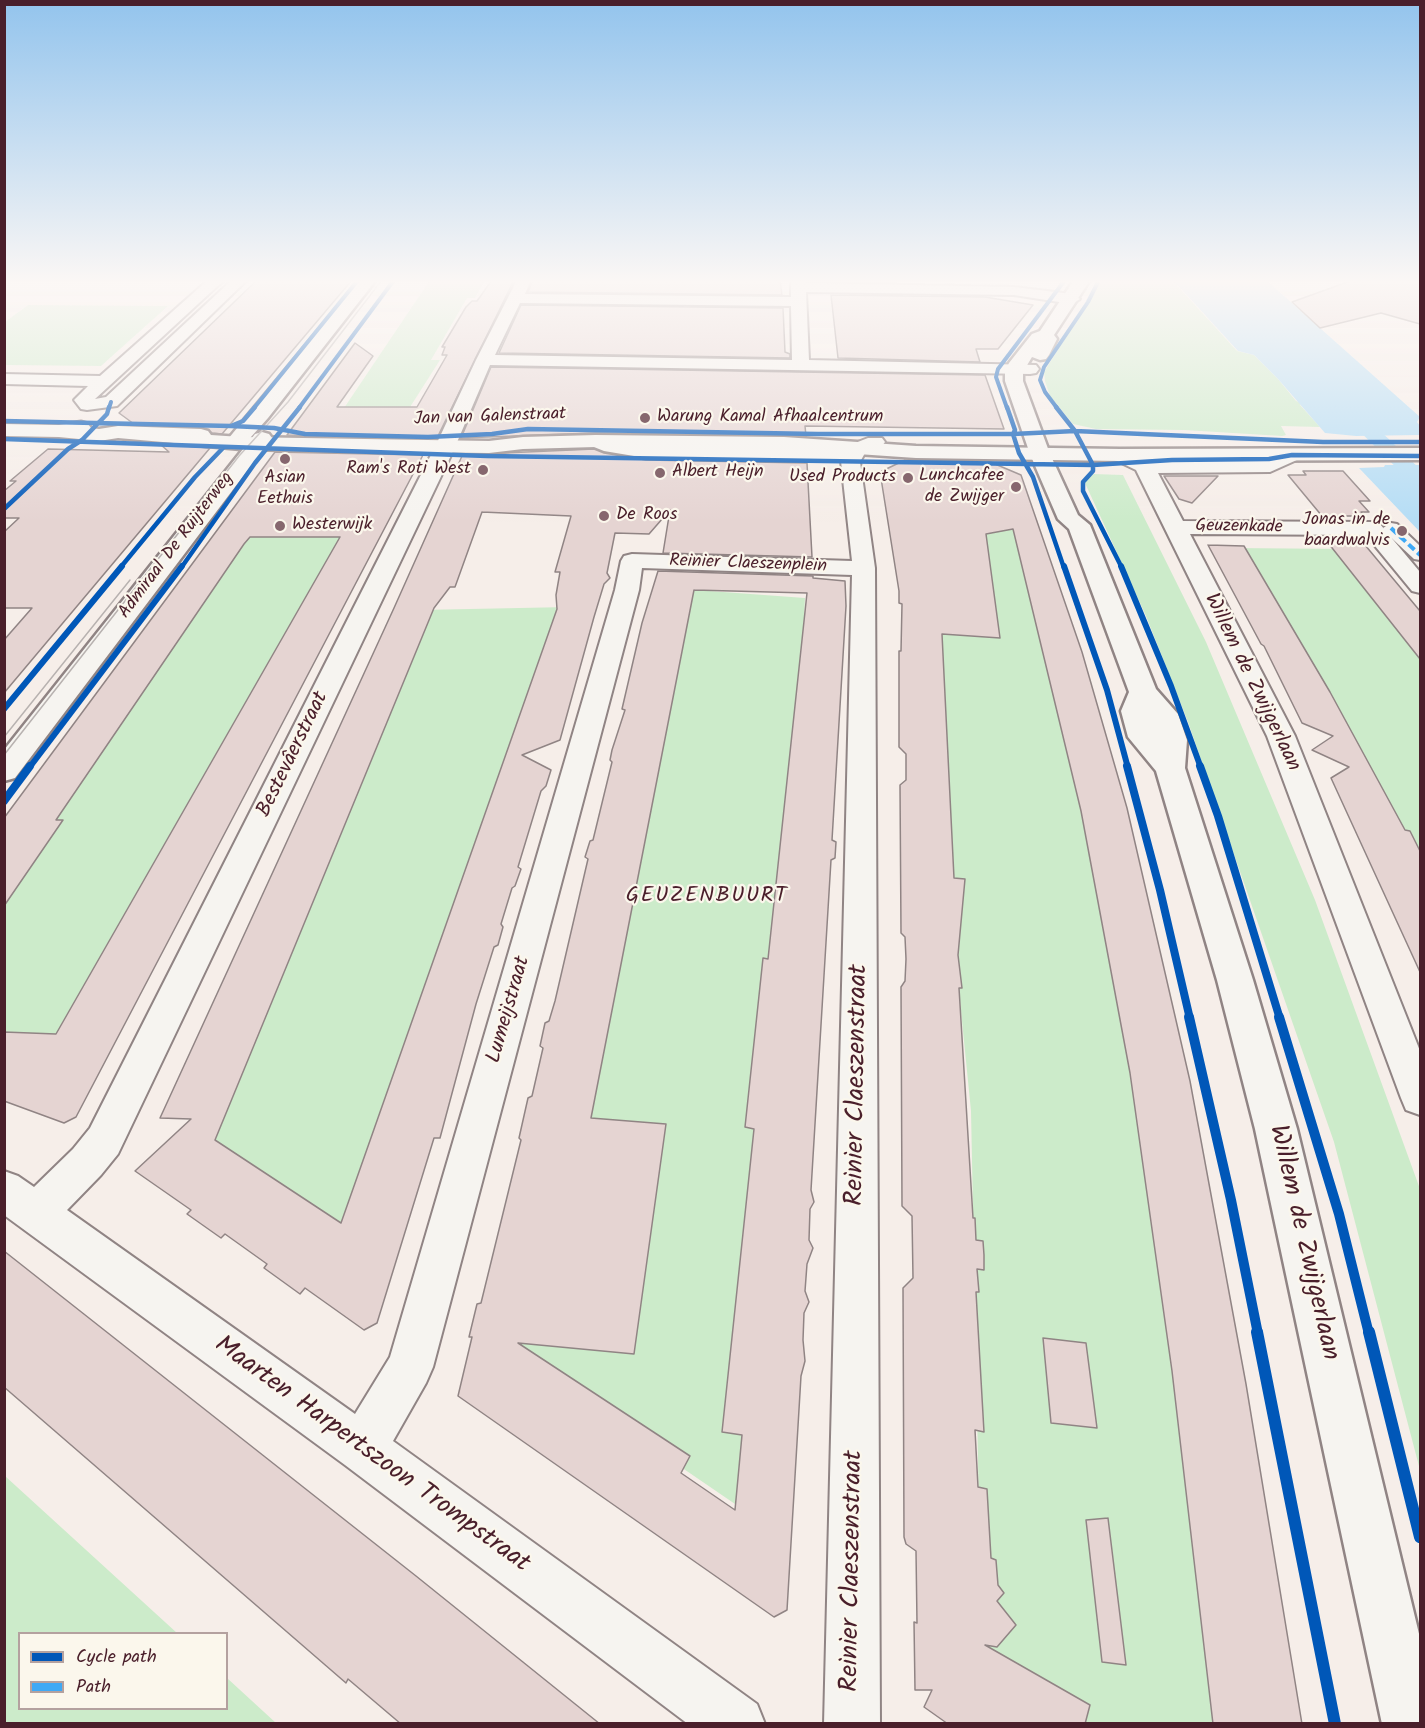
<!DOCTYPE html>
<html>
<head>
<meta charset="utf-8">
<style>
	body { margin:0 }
	#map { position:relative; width:1425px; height:1728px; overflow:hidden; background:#f6eee9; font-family:Kalam,sans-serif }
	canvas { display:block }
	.frame { position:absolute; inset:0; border:6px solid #4a1f2b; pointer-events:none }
	.legend { position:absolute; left:18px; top:1632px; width:210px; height:78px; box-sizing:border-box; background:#fbf7ec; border:2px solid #b4a19f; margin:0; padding:8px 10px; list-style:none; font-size:18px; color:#4a1f2b }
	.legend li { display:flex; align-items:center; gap:12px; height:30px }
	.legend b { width:30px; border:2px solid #b4a19f }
</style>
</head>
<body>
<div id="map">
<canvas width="1425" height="1728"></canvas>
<div class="frame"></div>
<ul class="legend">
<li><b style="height:8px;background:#0057b8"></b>Cycle path</li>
<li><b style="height:8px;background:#3fa9f5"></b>Path</li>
</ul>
</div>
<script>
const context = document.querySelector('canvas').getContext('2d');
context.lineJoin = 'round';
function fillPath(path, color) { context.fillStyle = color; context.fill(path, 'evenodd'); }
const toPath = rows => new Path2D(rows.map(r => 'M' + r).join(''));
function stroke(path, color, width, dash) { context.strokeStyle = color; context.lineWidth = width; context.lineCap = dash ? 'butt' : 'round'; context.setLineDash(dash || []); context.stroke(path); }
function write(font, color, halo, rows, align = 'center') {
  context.font = font + ' Kalam,sans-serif'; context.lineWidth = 4.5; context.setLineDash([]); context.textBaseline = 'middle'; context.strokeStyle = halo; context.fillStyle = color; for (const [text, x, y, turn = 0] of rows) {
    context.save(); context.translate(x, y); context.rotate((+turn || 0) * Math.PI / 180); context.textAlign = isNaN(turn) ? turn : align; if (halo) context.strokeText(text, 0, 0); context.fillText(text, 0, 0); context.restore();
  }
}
fillPath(toPath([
	[430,280,485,280,475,298,467,298,431,360,440,360,405,415,340,414],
	[1101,280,1172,280,1237,351,1254,355,1278,379,1296,401,1301,403,1300,405,1320,427,1281,426,1286,435,1282,436,1184,430,1096,429,1073,424,1050,396,1045,381,1044,372],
	[28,305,168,306,101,366,5,365,5,322],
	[284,468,390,471,54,1079,5,1065,5,879],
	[1094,474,1123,475,1206,642,1315,900,1420,1189,1420,1470,1334,1142,1188,722,1146,616,1085,483,1086,479],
	[1001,478,1094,780,1246,1723,1068,1723,982,1660,971,1111,908,480],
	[1231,548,1349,549,1420,635,1420,924,1374,810],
	[682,589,805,598,757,1519,514,1353],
	[569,607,364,1263,198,1141,420,610],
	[5,1476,177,1633,20,1634,20,1708,226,1708,227,1678,276,1723,5,1723]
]), '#ccebca');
fillPath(toPath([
	[1173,280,1266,280,1420,417,1417,422,1420,426,1420,435,1356,436,1325,433,1278,379,1254,355,1238,351],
	[1385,465,1420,465,1420,532,1359,468,1384,467]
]), '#b5ddf5');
fillPath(toPath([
	[1344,401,1350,402,1420,469,1420,486,1413,484,1338,410,1335,406,1338,402,1344,401]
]), '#b5ddf5');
const building = toPath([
	[257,280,352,280,222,434,212,433,201,427,134,424,119,413,257,280],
	[492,280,514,280,437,438,287,435,355,343,373,356,337,407,417,407,447,355,442,355,445,347,442,347,466,307,472,301,477,301,492,280],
	[533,280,780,280,782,295,528,292,533,280],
	[1353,280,1420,280,1420,324,1381,313,1320,328,1292,302,1353,280],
	[831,295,985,297,1033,305,998,349,976,349,980,362,838,358,831,295],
	[521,305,783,308,785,352,790,354,790,358,499,353,521,305],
	[491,367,985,375,1004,429,805,426,806,436,596,433,461,438,491,367],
	[160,444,210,448,4,693,4,640,32,608,4,608,4,532,19,518,4,518,4,491,16,481,10,481,48,449,169,452,160,444],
	[594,449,604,453,646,460,807,463,812,557,663,553,670,510,649,534,615,533,607,573,610,578,604,584,594,617,560,740,522,755,551,770,546,786,541,791,518,867,521,869,515,886,512,888,501,924,503,927,498,945,494,947,476,1004,440,1138,434,1138,377,1323,364,1330,305,1288,300,1294,264,1268,267,1264,225,1234,221,1238,187,1214,191,1210,135,1171,191,1119,160,1118,394,608,462,456,459,455,594,449],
	[482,512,571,516,555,572,560,572,556,595,557,609,341,1223,215,1140,434,608,450,587,455,587,482,512],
	[275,452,423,455,76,1117,64,1123,4,1101,4,1032,56,1034,340,537,250,537,244,544,56,820,63,820,4,906,4,818,275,452],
	[905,460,988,461,1021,475,1082,652,1127,808,1190,1081,1246,1384,1302,1724,1213,1724,1172,1371,1130,1073,1081,811,1013,529,986,534,1000,638,942,634,954,878,965,879,958,955,962,988,959,988,973,1218,975,1218,976,1240,983,1241,984,1255,984,1270,977,1269,979,1292,976,1292,984,1432,975,1430,978,1487,987,1489,991,1558,996,1560,998,1585,1004,1593,997,1601,1016,1625,997,1647,985,1645,1090,1705,1085,1724,948,1724,924,1707,932,1690,915,1690,914,1622,917,1623,916,1551,906,1544,904,1537,903,1288,913,1278,912,1216,902,1206,901,987,905,981,906,959,905,937,901,933,900,785,906,780,906,754,899,747,899,651,901,651,902,604,899,603,899,591,880,472,905,460],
	[1303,471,1343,471,1370,501,1359,501,1369,512,1361,512,1365,516,1322,516,1288,475,1306,475,1303,471],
	[1164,476,1218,476,1192,503,1179,499,1164,476],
	[1325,539,1360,539,1420,611,1420,659,1325,539],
	[1208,545,1244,546,1330,692,1405,830,1410,831,1420,851,1420,972,1331,778,1349,767,1312,750,1333,736,1302,723,1264,646,1261,644,1208,545],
	[658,571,813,576,813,578,845,581,846,606,832,840,836,842,835,858,831,860,811,1190,814,1202,810,1209,809,1240,813,1248,807,1264,805,1291,809,1302,804,1313,803,1340,805,1361,801,1376,787,1610,774,1617,458,1396,472,1337,469,1337,477,1304,481,1303,521,1140,519,1138,528,1098,532,1096,543,1048,540,1046,545,1023,549,1021,555,1001,588,859,585,857,590,841,593,840,612,762,610,760,612,750,625,710,622,709,642,623,658,571],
	[694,590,807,593,768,959,763,958,745,1127,754,1129,722,1432,742,1435,735,1510,681,1473,690,1456,518,1343,634,1354,666,1124,591,1118,694,590],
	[4,1251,416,1576,600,1724,401,1724,348,1679,346,1683,4,1387,4,1251],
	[1043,1338,1086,1343,1097,1428,1051,1423,1043,1338],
	[1108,1518,1121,1624,1126,1665,1102,1662,1086,1520,1108,1518]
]);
fillPath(building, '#e5d4d2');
stroke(building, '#908484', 1.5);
const pedestrian = toPath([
	[1391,523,1397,524,1420,546,1420,560,1414,559,1385,532,1383,528,1391,523]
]);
const minor = toPath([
	[208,280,224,280,95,399,106,397,232,280,247,280,117,406,87,410,81,409,74,400,88,386,4,384,4,374,100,376,208,280],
	[517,280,531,280,525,294,791,297,791,280,805,280,805,283,1014,287,1072,294,1080,299,1072,304,1014,295,806,292,809,360,1036,365,1039,369,1036,373,1030,374,490,365,455,447,118,1154,101,1175,67,1210,355,1414,390,1357,615,590,621,561,624,556,632,554,852,561,841,461,646,458,604,451,589,445,586,441,589,437,596,435,615,442,646,446,847,449,850,445,868,438,882,438,885,442,882,446,865,453,860,462,875,568,880,1724,824,1724,852,575,642,568,639,590,433,1367,426,1383,393,1441,757,1704,765,1724,688,1724,345,1465,4,1215,4,1171,18,1176,34,1187,73,1149,90,1128,435,447,476,360,517,280],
	[520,303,791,306,792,360,495,355,520,303],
	[1120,449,1150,461,1266,460,1285,451,1299,451,1302,455,1299,459,1270,472,1158,473,1183,521,1372,522,1380,524,1420,572,1420,593,1412,591,1366,535,1190,534,1295,736,1420,1051,1420,1115,1406,1110,1401,1098,1267,736,1136,470,1113,459,1110,455,1113,451,1120,449]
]);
const tertiary = toPath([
	[360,280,376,280,268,418,242,447,228,447,225,443,228,439,360,280],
	[1074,280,1090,280,1054,335,1057,339,1049,355,1046,359,1040,360,1032,357,1023,372,1023,381,1050,454,1078,515,1090,525,1156,689,1178,714,1187,740,1185,768,1253,980,1297,1129,1420,1638,1420,1724,1382,1724,1255,1129,1217,980,1156,771,1128,737,1121,711,1129,692,1069,529,1058,519,1030,454,1005,381,1005,372,1009,363,1032,334,1040,331,1074,280],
	[262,432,269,434,272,438,269,442,15,778,4,781,4,750,255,434,262,432]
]);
const secondary = toPath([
	[81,422,88,424,91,428,99,429,118,426,201,429,208,431,211,435,241,437,489,441,523,437,596,435,784,437,916,446,1120,449,1420,448,1420,460,1120,461,916,458,784,449,596,447,523,449,489,453,399,452,241,449,118,438,99,441,59,437,4,436,4,424,59,425,81,422]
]);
stroke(pedestrian, '#908484', 4);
stroke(minor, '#908484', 4);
stroke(tertiary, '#908484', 5);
stroke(secondary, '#908484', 5);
fillPath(pedestrian, '#f6f4f0');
fillPath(minor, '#f6f4f0');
fillPath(tertiary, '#f6f4f0');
fillPath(secondary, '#f6f4f0');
stroke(toPath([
	[4,737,130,580],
	[4,755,239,456,288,402,382,280]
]), '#b8b2b0', 1.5);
stroke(toPath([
	[1391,528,1420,555]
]), '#3fa9f5', 4, [8, 4]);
stroke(toPath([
	[109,408,111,402],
	[254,408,358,280],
	[299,408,394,280],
	[1007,408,996,377,998,369,1065,280],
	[1057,408,1045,392,1040,380,1044,367,1088,302,1099,280]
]), '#0057b8', 4);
stroke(toPath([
	[1007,407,1015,430,1013,434,1019,453,1033,477,1064,568],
	[1056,407,1075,431,1093,465,1093,471,1083,482,1083,491,1122,568],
	[4,421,231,426,274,428,305,434,428,437,492,434,528,429,818,434,1013,434,1075,431,1323,442,1420,442],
	[231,426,243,421,255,407],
	[4,439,487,456,1093,465,1172,460,1269,459,1292,455,1420,456],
	[4,509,68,449,82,440,107,414,109,407],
	[120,568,195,477,223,448],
	[181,568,255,463,300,407]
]), '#0057b8', 4.5);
stroke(toPath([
	[1064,566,1107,690,1128,768],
	[1121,566,1171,686,1201,768],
	[4,709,122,566],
	[29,768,182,566]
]), '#0057b8', 6);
stroke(toPath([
	[1127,766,1160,890,1190,1019],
	[1200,766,1218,816,1280,1019],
	[4,801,30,766]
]), '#0057b8', 8);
stroke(toPath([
	[1189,1017,1231,1200,1258,1334],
	[1279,1017,1339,1214,1369,1334]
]), '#0057b8', 10);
stroke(toPath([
	[1257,1332,1335,1724],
	[1369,1332,1420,1537]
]), '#0057b8', 12);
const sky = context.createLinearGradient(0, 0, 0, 522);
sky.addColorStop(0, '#93c4ed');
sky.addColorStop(0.54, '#fbf7f5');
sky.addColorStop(1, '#fbf7f500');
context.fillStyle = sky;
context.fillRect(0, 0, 1425, 522);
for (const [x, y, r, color] of [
	[645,418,6,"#86676e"],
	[285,459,6,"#86676e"],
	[483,470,6,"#86676e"],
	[660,473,6,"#86676e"],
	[908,478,6,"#86676e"],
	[1016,487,6,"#86676e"],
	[604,516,6,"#86676e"],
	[280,526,6,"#86676e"],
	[1402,531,6,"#86676e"]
]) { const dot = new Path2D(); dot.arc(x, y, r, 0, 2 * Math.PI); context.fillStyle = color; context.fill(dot); stroke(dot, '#fbf7ec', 2); }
write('18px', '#4a1f2b', '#fbf7ec', [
	["Jan van Galenstraat",490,418,-2],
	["Geuzenkade",1239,528,1],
	["Admiraal De Ruijterweg",177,546,-53],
	["Reinier Claeszenplein",748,565,2]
]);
write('18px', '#4a1f2b', '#fbf7ec', [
	["Warung Kamal Afhaalcentrum",657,418],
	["Ram's Roti West",471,470,"right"],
	["Albert Heijn",672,473],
	["Lunchcafee",1004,477,"right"],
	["de Zwijger",1004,498,"right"],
	["Used Products",896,478,"right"],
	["Asian",285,479,"center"],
	["Eethuis",285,500,"center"],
	["De Roos",616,516],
	["Jonas in de",1390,521,"right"],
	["baardwalvis",1390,542,"right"],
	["Westerwijk",292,526]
], 'left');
write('21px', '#4a1f2b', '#fbf7ec', [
	["Willem de Zwijgerlaan",1251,683,64],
	["Bestevâerstraat",294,755,-64],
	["Lumeijstraat",510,1010,-74]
]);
context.letterSpacing = '1.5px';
write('22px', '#4a1f2b', '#fbf7ec', [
	["GEUZENBUURT",707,897]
]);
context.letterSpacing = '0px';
write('26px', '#4a1f2b', '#fbf7ec', [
	["Reinier Claeszenstraat",859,1085,-89],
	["Willem de Zwijgerlaan",1302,1243,77],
	["Maarten Harpertszoon Trompstraat",371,1456,36],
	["Reinier Claeszenstraat",854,1571,-89]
]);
</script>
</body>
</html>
